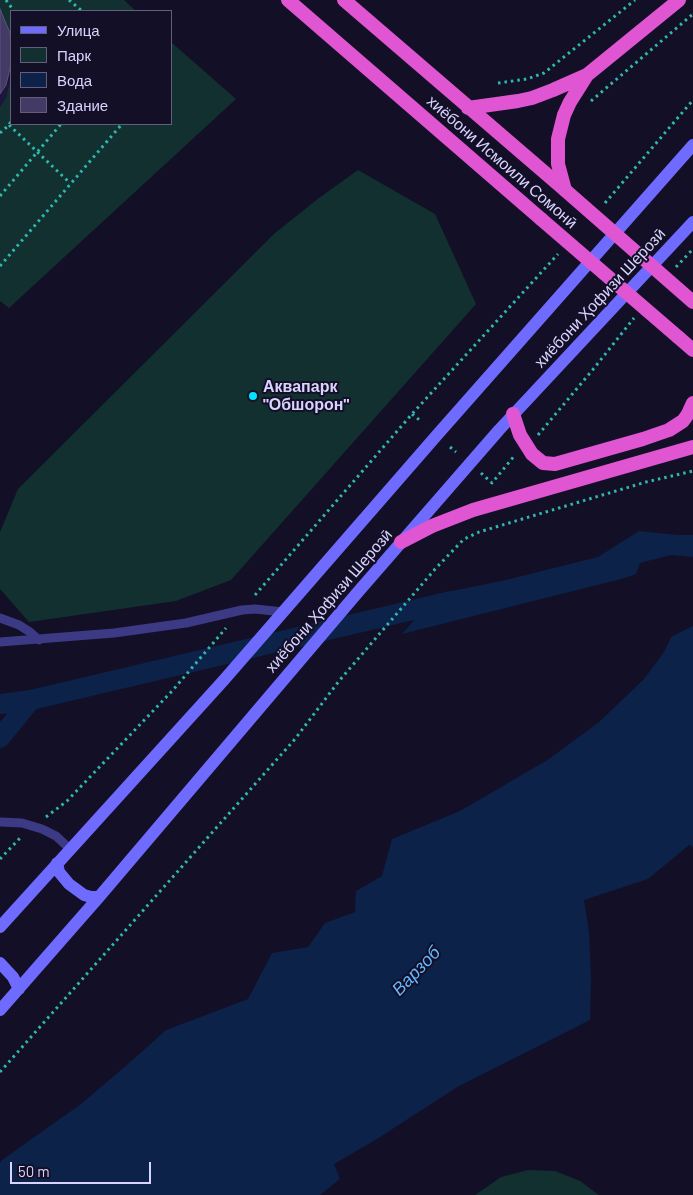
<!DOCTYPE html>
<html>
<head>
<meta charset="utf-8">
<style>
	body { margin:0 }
	#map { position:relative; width:693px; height:1195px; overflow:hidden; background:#130f26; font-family:Barlow,sans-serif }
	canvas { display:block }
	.legend { position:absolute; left:10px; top:10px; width:162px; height:115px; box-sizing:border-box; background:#130f26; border:1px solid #625e7d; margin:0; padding:6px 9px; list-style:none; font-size:15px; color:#d9d4ff }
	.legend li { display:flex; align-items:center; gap:10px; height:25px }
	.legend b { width:25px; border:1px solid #625e7d }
	.scale { position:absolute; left:10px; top:1162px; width:141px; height:22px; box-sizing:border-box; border:2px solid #d9d4ff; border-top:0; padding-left:6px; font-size:15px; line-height:18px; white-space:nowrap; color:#d9d4ff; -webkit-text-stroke:4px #130f26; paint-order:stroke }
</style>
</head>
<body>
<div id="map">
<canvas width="693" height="1195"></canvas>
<ul class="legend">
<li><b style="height:6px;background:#6f6bff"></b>Улица</li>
<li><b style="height:14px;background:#12302f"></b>Парк</li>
<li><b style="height:14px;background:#0c2248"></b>Вода</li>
<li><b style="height:14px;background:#433a66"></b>Здание</li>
</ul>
<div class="scale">50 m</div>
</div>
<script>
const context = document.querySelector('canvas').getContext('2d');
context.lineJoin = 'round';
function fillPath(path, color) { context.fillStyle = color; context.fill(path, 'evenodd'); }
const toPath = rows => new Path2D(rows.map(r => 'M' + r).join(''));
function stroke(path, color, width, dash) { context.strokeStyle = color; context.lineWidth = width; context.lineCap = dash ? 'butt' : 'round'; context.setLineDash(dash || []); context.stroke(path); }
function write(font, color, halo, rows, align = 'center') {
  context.font = font + ' Barlow,sans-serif'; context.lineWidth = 4; context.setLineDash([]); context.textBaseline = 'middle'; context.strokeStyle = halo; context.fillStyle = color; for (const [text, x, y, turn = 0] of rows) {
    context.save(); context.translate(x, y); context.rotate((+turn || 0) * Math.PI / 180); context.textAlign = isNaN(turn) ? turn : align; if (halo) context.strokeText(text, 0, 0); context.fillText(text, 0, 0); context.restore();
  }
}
fillPath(toPath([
	[0,0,124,0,136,11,11,11,11,124,171,124,171,42,236,99,9,308,0,301],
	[358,170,435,214,476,304,231,580,176,601,29,622,0,589,0,532,18,489,275,233,319,198],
	[528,1170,555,1171,580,1181,599,1195,475,1195,501,1177]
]), '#12302f');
fillPath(toPath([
	[639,531,678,535,693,535,693,557,671,555,640,563,636,574,625,578,402,634,437,594,506,580,598,557],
	[693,626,693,847,689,845,648,879,584,900,589,932,591,978,590,1020,459,1086,377,1139,334,1164,340,1179,320,1195,0,1195,0,1163,2,1160,81,1104,136,1057,166,1030,248,999,272,953,308,947,325,923,355,912,356,891,382,876,392,839,460,811,549,759,599,722,644,679,664,652,671,637]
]), '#0c2248');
stroke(toPath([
	[0,704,31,700,451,601],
	[0,738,31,700]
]), '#0c2248', 20);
stroke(toPath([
	[6,0,14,11],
	[69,0,82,11],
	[498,83,527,79,544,73,635,0],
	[591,101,693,14],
	[9,125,70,183],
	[0,133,9,125,11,121],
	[0,196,61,124],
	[605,203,693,100],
	[0,266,122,124],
	[676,267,693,249],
	[412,414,422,422],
	[538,435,595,367,634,318],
	[450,447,456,452],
	[481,473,492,483,515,455],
	[255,595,412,414,558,254],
	[46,817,67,801,173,690,226,628],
	[0,859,22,836],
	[0,1072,295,739,339,681,436,568,464,539,479,532,519,520,646,482,693,471]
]), '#2fb8b0', 3, [2.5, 4]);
stroke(toPath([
	[0,618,19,625,30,632,39,640],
	[0,642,114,633,186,623,242,610,255,609,284,612],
	[0,822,22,823,42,829,56,836,70,849]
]), '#3d3a85', 9);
stroke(toPath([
	[57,863,59,872,69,884,84,895,91,897,99,897],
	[0,927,223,681,437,435,693,145],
	[0,963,13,977,19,989],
	[0,1010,99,897,358,592,499,430,693,222]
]), '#6f6bff', 12);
stroke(toPath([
	[288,0,541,219],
	[344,0,565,190],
	[468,108,518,101,532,98,553,90,587,75,679,0],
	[565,190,558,164,558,139,564,115,570,102,587,75],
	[678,337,693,350],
	[513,414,520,435,532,454,543,463,555,464,643,439,669,430,683,421,688,414,693,403],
	[401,542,432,526,473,510,693,447]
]), '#e055d1', 14);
stroke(toPath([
	[565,190,693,302],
	[541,219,678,337]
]), '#e055d1', 14);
fillPath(toPath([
	[11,64,11,77,6,98,0,107,0,94]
]), '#1d163a');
const building = toPath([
	[0,9,10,33,11,45,11,64,6,85,0,94,0,9]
]);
fillPath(building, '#433a66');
stroke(building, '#5a527e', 1);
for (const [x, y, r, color] of [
	[253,396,5,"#00e5ff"]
]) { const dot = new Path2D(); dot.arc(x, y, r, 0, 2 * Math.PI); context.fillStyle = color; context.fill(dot); stroke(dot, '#130f26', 2); }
write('16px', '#d9d4ff', '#130f26', [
	["хиёбони Исмоили Сомонӣ",502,162,41],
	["хиёбони Ҳофизи Шерозӣ",600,298,-47],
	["хиёбони Ҳофизи Шерозӣ",329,601,-49]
]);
write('bold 16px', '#d9d4ff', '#130f26', [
	["Аквапарк",263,387],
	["\"Обшорон\"",263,405]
], 'left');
write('italic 18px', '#62b6ff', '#130f26', [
	["Варзоб",416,971,-46]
]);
</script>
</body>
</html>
